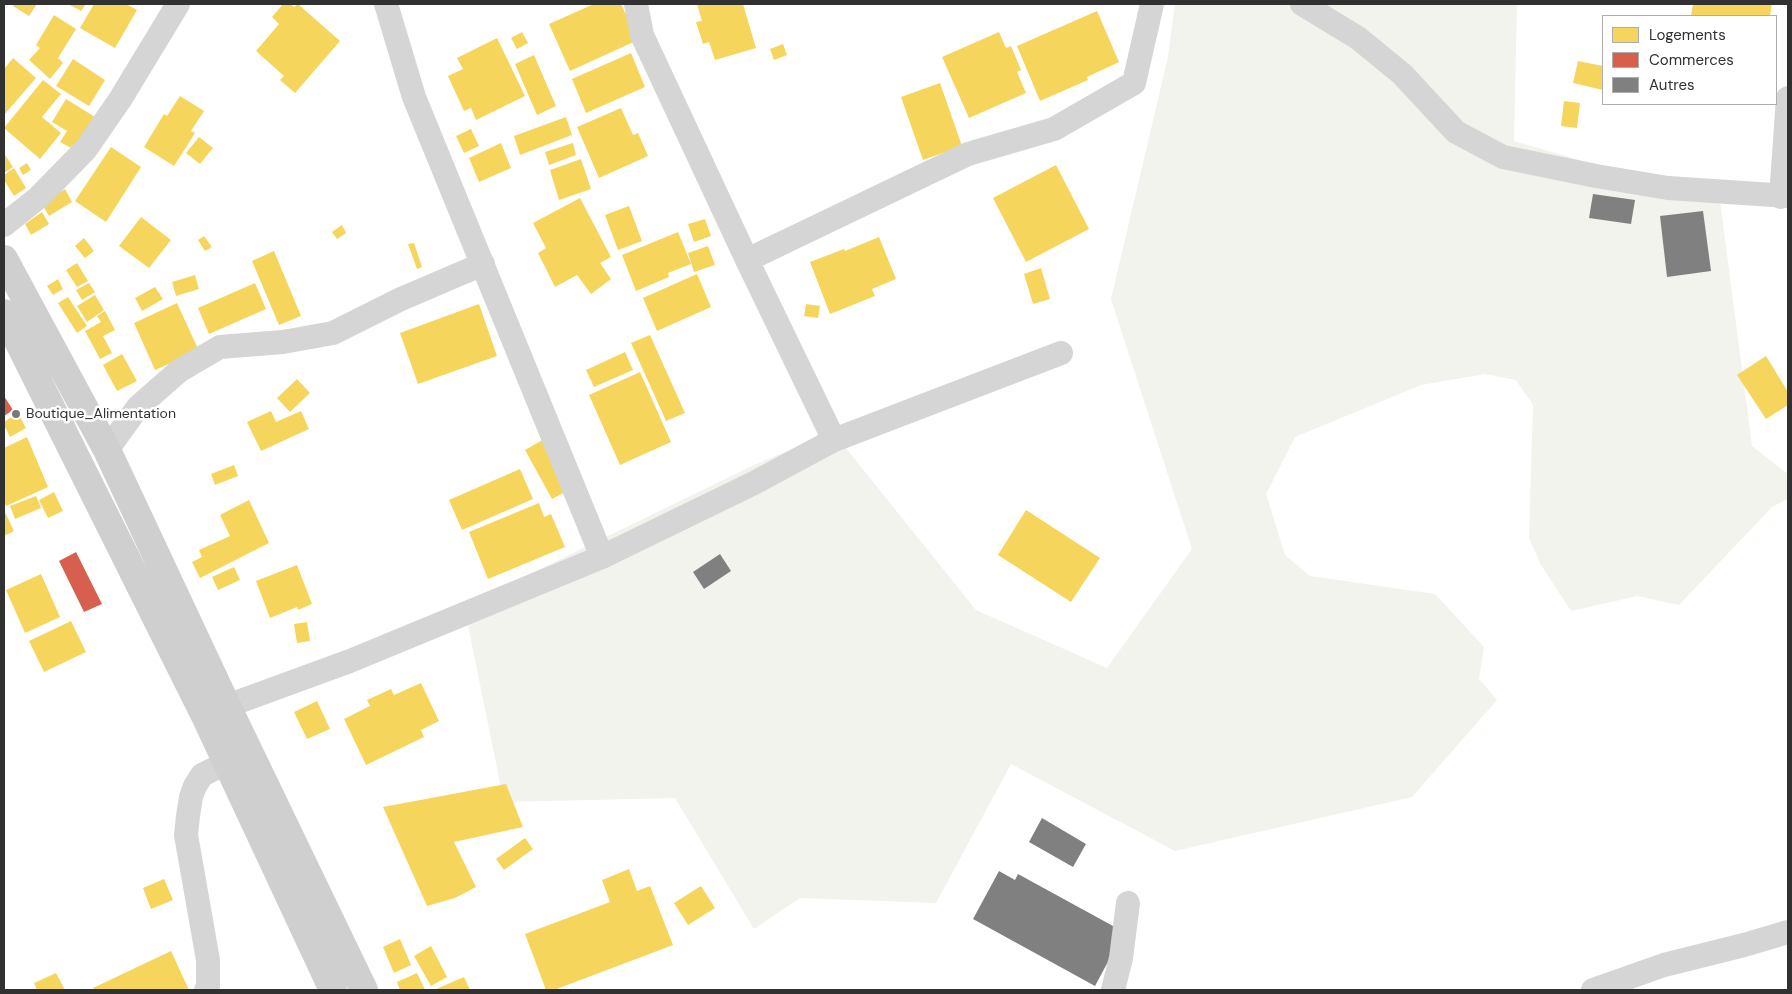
<!DOCTYPE html>
<html>
<head>
<meta charset="utf-8">
<style>
	body { margin:0 }
	#map { position:relative; width:1792px; height:994px; overflow:hidden; background:#fff; font-family:"DM Sans",sans-serif }
	canvas { display:block }
	.frame { position:absolute; inset:0; border:5px solid #313131; pointer-events:none }
	.legend { position:absolute; left:1602px; top:15px; width:175px; height:90px; box-sizing:border-box; background:#fff; border:1px solid #adadad; margin:0; padding:6px 9px; list-style:none; font-size:15px; color:#313131 }
	.legend li { display:flex; align-items:center; gap:10px; height:25px }
	.legend b { width:25px; border:1px solid #adadad }
</style>
</head>
<body>
<div id="map">
<canvas width="1792" height="994"></canvas>
<div class="frame"></div>
<ul class="legend">
<li><b style="height:14px;background:#f6d55c"></b>Logements</li>
<li><b style="height:14px;background:#d6604d"></b>Commerces</li>
<li><b style="height:14px;background:#808080"></b>Autres</li>
</ul>
</div>
<script>
const context = document.querySelector('canvas').getContext('2d');
context.lineJoin = 'round';
function fillPath(path, color) { context.fillStyle = color; context.fill(path, 'evenodd'); }
const toPath = rows => new Path2D(rows.map(r => 'M' + r).join(''));
function stroke(path, color, width, dash) { context.strokeStyle = color; context.lineWidth = width; context.lineCap = dash ? 'butt' : 'round'; context.setLineDash(dash || []); context.stroke(path); }
function write(font, color, halo, rows, align = 'center') {
  context.font = font + ' "DM Sans",sans-serif'; context.lineWidth = 5; context.setLineDash([]); context.textBaseline = 'middle'; context.strokeStyle = halo; context.fillStyle = color; for (const [text, x, y, turn = 0] of rows) {
    context.save(); context.translate(x, y); context.rotate((+turn || 0) * Math.PI / 180); context.textAlign = isNaN(turn) ? turn : align; if (halo) context.strokeText(text, 0, 0); context.fillText(text, 0, 0); context.restore();
  }
}
fillPath(toPath([
	[1175,4,1517,4,1514,141,1720,201,1752,446,1788,474,1788,499,1772,507,1679,605,1637,596,1571,611,1541,565,1529,538,1533,405,1516,380,1485,374,1421,385,1295,437,1266,494,1285,555,1310,576,1435,594,1484,647,1479,679,1497,700,1412,797,1175,851,1011,764,936,903,800,898,754,929,675,798,504,802,464,606,754,465,833,432,976,610,1107,668,1192,549,1111,299,1168,57]
]), '#f1f3ec');
fillPath(toPath([
	[14,4,37,4,29,16,13,6],
	[68,4,86,4,81,11],
	[94,4,126,4,137,10,115,48,80,28],
	[283,4,290,4,294,7,298,4,340,41,295,93,280,80,284,76,256,51,279,24,272,17],
	[594,4,621,4,638,40,570,71,549,24],
	[697,4,743,4,756,48,715,60,709,42,703,44,696,22,702,21],
	[1693,4,1772,4,1770,16,1691,16],
	[1097,11,1119,62,1087,77,1088,80,1040,101,1017,46],
	[54,15,76,29,58,58,63,63,50,79,29,60,40,48,36,45],
	[522,32,528,43,517,49,511,38],
	[999,32,1006,48,1011,46,1021,70,1017,72,1026,93,969,118,942,57],
	[497,38,525,96,476,120,471,108,464,111,448,76,463,69,457,58],
	[783,44,787,55,774,60,770,49],
	[631,53,645,87,586,113,572,79],
	[534,55,556,106,537,115,515,64],
	[13,58,36,78,4,115,4,69],
	[73,59,105,80,89,106,56,86],
	[1578,61,1603,66,1603,90,1573,83],
	[43,80,61,94,42,117,61,133,40,159,4,128],
	[940,83,962,146,923,160,901,97],
	[180,96,204,111,191,131,195,133,174,166,144,147,164,114,167,116],
	[66,99,95,117,73,149,60,142,67,131,52,122],
	[1564,101,1580,103,1577,128,1561,126],
	[621,108,633,135,638,133,648,156,599,178,577,127],
	[566,117,572,135,520,155,514,136],
	[471,129,479,146,464,153,456,136],
	[199,137,213,148,200,164,186,153],
	[501,143,511,168,479,182,469,158],
	[573,143,576,155,549,165,545,152],
	[111,147,141,167,106,222,75,201],
	[4,155,5,155,13,167,4,173],
	[581,159,591,189,559,200,550,170],
	[27,163,31,170,23,175,19,168],
	[1056,165,1089,229,1026,262,993,198],
	[14,168,26,188,14,196,4,180,4,175],
	[65,189,72,202,49,216,42,204],
	[580,198,611,257,600,263,611,279,591,294,577,275,555,287,538,253,546,248,533,223],
	[629,206,642,241,618,250,605,215],
	[42,212,49,224,31,235,25,224],
	[141,217,171,240,149,268,119,246],
	[705,219,711,236,694,242,688,224],
	[342,225,346,233,337,239,332,232],
	[678,232,691,264,668,273,669,277,636,291,622,255],
	[204,236,212,247,205,251,198,240],
	[879,237,896,279,872,289,875,296,830,314,810,262,844,249,845,251],
	[84,238,94,251,85,258,75,246],
	[414,243,422,267,417,269,408,244],
	[708,246,715,265,694,272,688,253],
	[274,251,301,316,279,325,252,261],
	[77,263,88,281,77,287,66,270],
	[1041,268,1050,299,1033,304,1024,274],
	[697,274,711,307,657,331,643,298],
	[195,275,199,289,176,296,172,282],
	[58,279,63,289,53,295,47,286],
	[89,283,95,292,82,300,76,290],
	[255,283,266,309,209,334,198,308],
	[155,287,163,299,142,311,135,298],
	[95,295,104,310,87,322,77,306],
	[68,297,87,326,77,333,58,303],
	[177,303,199,351,155,370,134,323],
	[479,304,497,356,418,384,400,333],
	[806,304,820,306,818,318,804,316],
	[105,311,115,330,103,336,112,353,100,359,85,331,101,322,97,316],
	[650,335,685,413,666,421,631,343],
	[625,352,633,370,594,387,586,370],
	[122,354,137,381,117,391,103,365],
	[1766,356,1788,392,1788,405,1766,419,1737,375],
	[640,372,671,442,620,465,589,395],
	[297,379,310,393,290,412,277,398],
	[271,411,276,422,301,411,309,429,261,451,247,422],
	[18,413,26,428,10,437,4,425,4,422],
	[27,437,48,487,6,506,4,502,4,448],
	[546,438,573,488,552,499,525,450],
	[234,465,238,476,215,485,211,474],
	[520,469,533,499,462,530,449,500],
	[54,492,63,511,48,518,39,500],
	[36,496,41,508,15,519,10,506],
	[249,500,269,543,200,578,192,562,202,557,199,550,230,536,220,515],
	[539,503,544,517,551,514,565,547,488,579,469,532],
	[4,510,14,531,4,536],
	[1026,510,1100,558,1071,602,998,555],
	[297,565,312,604,298,610,297,607,270,618,256,581],
	[234,567,240,580,218,590,212,577],
	[41,574,60,617,25,633,6,590],
	[71,621,86,652,44,672,29,641],
	[307,622,310,641,297,643,294,624],
	[421,683,439,721,421,730,424,737,366,765,344,719,370,706,367,700,391,689,394,695],
	[317,701,330,729,307,739,294,712],
	[506,784,523,827,454,842,476,887,455,898,427,906,383,807],
	[525,838,533,849,504,870,496,859],
	[629,869,637,891,650,886,673,945,554,990,546,990,525,934,610,902,602,880],
	[164,879,173,900,151,909,143,888],
	[701,886,715,908,688,925,674,903],
	[400,939,411,965,394,973,383,947],
	[431,946,447,977,431,986,414,956],
	[171,951,189,990,94,990,93,988],
	[56,973,65,990,37,990,34,983],
	[417,973,425,990,400,990,397,982],
	[464,977,470,990,434,990]
]), '#f6d55c');
fillPath(toPath([
	[4,396,13,410,4,416],
	[76,552,102,604,84,612,59,561]
]), '#d6604d');
fillPath(toPath([
	[1593,194,1635,200,1631,224,1589,218],
	[1703,211,1711,271,1667,277,1660,216],
	[720,554,731,571,704,589,693,572],
	[1042,818,1086,844,1073,867,1029,842],
	[999,871,1015,880,1018,874,1124,932,1095,986,973,919]
]), '#808080');
stroke(toPath([
	[386,4,414,97,602,557],
	[636,4,642,35,747,260,834,440],
	[1302,4,1358,38,1402,74,1456,132,1503,157,1596,176,1668,188,1788,196],
	[1781,197,1788,98],
	[4,225,39,197,86,149,121,98,178,4],
	[747,260,968,154,1054,129,1134,83,1152,4],
	[107,450,138,407,179,371,220,347,283,342,333,333,401,299,483,264],
	[210,716,227,706,350,661,602,557,754,483,834,440,1061,353],
	[206,990,208,986,208,960,186,835,188,816,191,797,195,786,202,775,226,763],
	[1113,990,1121,958,1128,903],
	[1593,990,1664,965,1744,945,1788,932]
]), '#d5d5d5', 24);
stroke(toPath([
	[4,259,107,450,227,706,364,990],
	[4,313,206,718,333,990]
]), '#cfcfcf', 28);
for (const [x, y, r, color] of [
	[16,414,5,"#797979"]
]) { const dot = new Path2D(); dot.arc(x, y, r, 0, 2 * Math.PI); context.fillStyle = color; context.fill(dot); stroke(dot, '#fff', 2); }
write('14px', '#313131', '#fff', [
	["Boutique_Alimentation",26,414]
], 'left');
</script>
</body>
</html>
